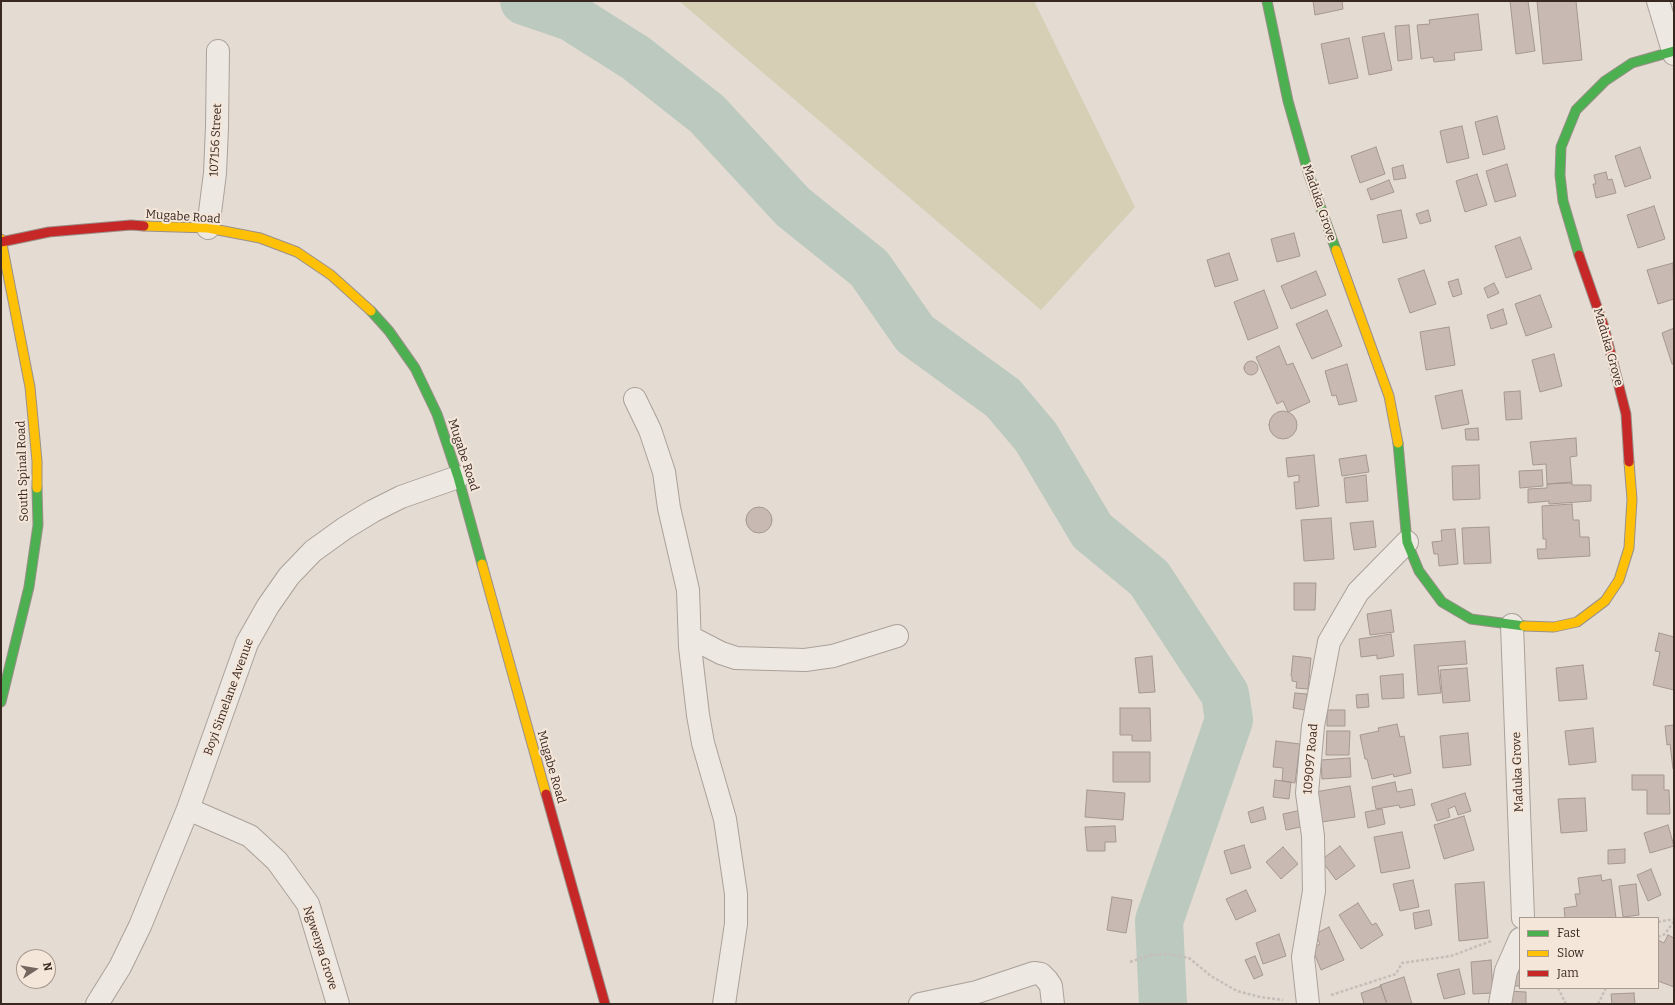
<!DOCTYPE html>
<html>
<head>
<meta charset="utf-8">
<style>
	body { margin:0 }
	#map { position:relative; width:1675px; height:1005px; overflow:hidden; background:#e4dbd2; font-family:Bitter,serif }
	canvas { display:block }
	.frame { position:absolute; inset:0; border:2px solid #392822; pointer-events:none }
	.legend { position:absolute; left:1519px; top:917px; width:140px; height:72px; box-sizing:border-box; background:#f4e6d9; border:1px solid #a99a90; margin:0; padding:5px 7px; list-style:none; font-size:12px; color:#392822 }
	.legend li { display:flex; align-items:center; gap:8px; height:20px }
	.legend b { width:20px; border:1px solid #a99a90 }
	.north { position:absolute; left:16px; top:949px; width:40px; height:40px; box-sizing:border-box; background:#f4e6d9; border:1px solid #a99a90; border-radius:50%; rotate:78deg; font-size:11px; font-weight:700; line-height:16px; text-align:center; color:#392822 }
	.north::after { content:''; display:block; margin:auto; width:14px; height:18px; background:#756760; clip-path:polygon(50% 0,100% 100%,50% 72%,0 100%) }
</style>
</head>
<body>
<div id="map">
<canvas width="1675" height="1005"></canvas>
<div class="frame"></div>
<ul class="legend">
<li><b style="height:5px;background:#4caf50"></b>Fast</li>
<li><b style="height:5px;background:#ffc107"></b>Slow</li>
<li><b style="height:5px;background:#c62828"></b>Jam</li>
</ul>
<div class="north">N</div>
</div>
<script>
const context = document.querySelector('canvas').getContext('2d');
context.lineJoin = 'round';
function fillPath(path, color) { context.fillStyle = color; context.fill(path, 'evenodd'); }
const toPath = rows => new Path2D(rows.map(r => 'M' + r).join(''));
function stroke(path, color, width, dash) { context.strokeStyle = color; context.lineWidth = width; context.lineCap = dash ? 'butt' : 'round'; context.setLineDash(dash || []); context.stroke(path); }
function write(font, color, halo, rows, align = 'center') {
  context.font = font + ' Bitter,serif'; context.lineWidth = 4; context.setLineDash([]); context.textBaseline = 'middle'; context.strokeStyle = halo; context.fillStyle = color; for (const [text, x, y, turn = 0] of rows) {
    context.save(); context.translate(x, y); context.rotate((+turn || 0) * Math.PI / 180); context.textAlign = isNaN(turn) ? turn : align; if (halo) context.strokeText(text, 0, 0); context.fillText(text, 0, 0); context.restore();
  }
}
fillPath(toPath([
	[679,1,1034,1,1135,207,1041,310]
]), '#d6cfb5');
stroke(toPath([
	[524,1,571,17,636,58,707,114,793,207,869,268,915,334,1003,398,1036,437,1092,531,1149,578,1225,694,1229,720,1159,921,1163,1004]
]), '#bbc9be', 48);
const building = toPath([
	[1313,1,1342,1,1343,9,1315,15,1313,1],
	[1510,1,1528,1,1535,51,1516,54,1510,1],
	[1537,1,1576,1,1582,60,1543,64,1537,1],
	[1478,14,1482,50,1454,53,1455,60,1434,62,1433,57,1421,59,1417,25,1430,24,1429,20,1478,14],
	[1409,25,1412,59,1398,61,1395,26,1409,25],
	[1384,33,1392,70,1369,75,1362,37,1384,33],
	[1349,38,1358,78,1329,84,1321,44,1349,38],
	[1497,116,1505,149,1483,155,1475,122,1497,116],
	[1462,126,1469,158,1447,163,1440,131,1462,126],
	[1376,147,1385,174,1360,183,1351,156,1376,147],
	[1640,147,1651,178,1625,187,1615,156,1640,147],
	[1507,164,1516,196,1495,202,1486,171,1507,164],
	[1403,165,1406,178,1394,180,1392,168,1403,165],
	[1606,172,1608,180,1612,179,1616,193,1596,198,1593,184,1596,184,1594,175,1606,172],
	[1477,174,1487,205,1465,212,1456,181,1477,174],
	[1389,180,1394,192,1371,200,1367,189,1389,180],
	[1654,206,1665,239,1638,248,1627,215,1654,206],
	[1401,210,1407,238,1383,243,1377,215,1401,210],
	[1428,210,1431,221,1420,224,1416,214,1428,210],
	[1294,233,1300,256,1277,262,1271,239,1294,233],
	[1520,237,1532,269,1506,278,1495,246,1520,237],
	[1229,253,1238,280,1215,287,1207,260,1229,253],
	[1673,263,1674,299,1658,304,1647,270,1673,263],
	[1424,270,1436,304,1410,313,1398,279,1424,270],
	[1316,271,1326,295,1291,309,1281,286,1316,271],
	[1458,279,1462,294,1453,297,1448,282,1458,279],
	[1494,283,1499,293,1488,298,1484,288,1494,283],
	[1264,290,1278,328,1248,340,1234,302,1264,290],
	[1540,295,1552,327,1526,336,1515,304,1540,295],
	[1503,309,1507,324,1491,329,1487,315,1503,309],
	[1327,310,1342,346,1312,359,1296,324,1327,310],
	[1449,327,1455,365,1426,370,1420,332,1449,327],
	[1674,328,1674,364,1672,364,1662,333,1674,328],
	[1279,346,1287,365,1293,363,1310,402,1288,412,1283,401,1277,404,1256,357,1279,346],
	[1554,354,1562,386,1540,392,1532,360,1554,354],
	'1244 368a7 7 0 1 1 14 0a7 7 0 1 1-14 0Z',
	[1347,364,1357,401,1339,405,1336,395,1332,396,1325,371,1347,364],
	[1462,390,1469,424,1442,429,1435,396,1462,390],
	[1520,391,1522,419,1506,420,1504,392,1520,391],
	'1269 425a14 14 0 1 1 28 0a14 14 0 1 1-28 0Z',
	[1478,428,1479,440,1466,440,1465,429,1478,428],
	[1576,438,1577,456,1570,457,1572,482,1547,484,1546,464,1533,465,1530,442,1576,438],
	[1314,455,1319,506,1296,509,1294,482,1299,482,1299,475,1288,477,1286,458,1314,455],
	[1366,455,1369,472,1342,476,1339,459,1366,455],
	[1479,465,1480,499,1453,500,1452,466,1479,465],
	[1542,470,1543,486,1520,488,1519,471,1542,470],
	[1366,475,1368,501,1346,503,1344,478,1366,475],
	[1572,483,1572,485,1591,485,1591,501,1549,504,1549,501,1528,503,1528,489,1547,488,1547,484,1572,483],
	[1572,504,1573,520,1579,520,1580,537,1589,537,1590,556,1538,559,1537,549,1546,549,1546,539,1543,539,1542,506,1572,504],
	'746 520a13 13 0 1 1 26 0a13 13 0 1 1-26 0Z',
	[1331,518,1334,559,1304,561,1301,520,1331,518],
	[1373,521,1376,547,1354,550,1350,523,1373,521],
	[1489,527,1491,563,1464,564,1462,528,1489,527],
	[1455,529,1458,564,1439,566,1438,554,1434,554,1432,542,1442,541,1441,530,1455,529],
	[1294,583,1316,583,1315,610,1294,610,1294,583],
	[1391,610,1394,632,1370,635,1367,614,1391,610],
	[1659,633,1674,637,1674,690,1653,685,1660,652,1655,651,1659,633],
	[1391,634,1394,656,1377,659,1377,655,1361,657,1359,639,1391,634],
	[1465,641,1467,664,1438,666,1441,693,1418,695,1414,645,1465,641],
	[1152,656,1155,692,1139,693,1135,658,1152,656],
	[1293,656,1311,658,1308,689,1296,688,1297,682,1292,681,1292,677,1291,676,1293,656],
	[1583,665,1587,699,1559,701,1556,668,1583,665],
	[1467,668,1470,701,1443,703,1440,670,1467,668],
	[1403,674,1404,698,1382,699,1380,676,1403,674],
	[1295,693,1307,694,1305,710,1293,708,1295,693],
	[1368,694,1369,707,1357,708,1356,695,1368,694],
	[1120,708,1150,708,1151,741,1132,741,1132,735,1120,735,1120,708],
	[1327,710,1345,710,1345,726,1327,726,1327,710],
	[1397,724,1400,737,1404,736,1411,773,1394,777,1393,774,1372,779,1367,759,1365,759,1360,735,1379,731,1378,728,1397,724],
	[1674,725,1674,769,1673,769,1670,744,1667,745,1665,726,1674,725],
	[1593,728,1596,762,1569,765,1565,731,1593,728],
	[1327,731,1350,731,1349,755,1326,755,1327,731],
	[1468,733,1471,765,1443,768,1440,736,1468,733],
	[1276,741,1300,744,1295,783,1282,781,1283,768,1273,767,1276,741],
	[1113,752,1150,752,1150,782,1113,782,1113,752],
	[1350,758,1351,777,1322,779,1321,760,1350,758],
	[1632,775,1664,775,1664,790,1669,790,1670,814,1647,814,1647,790,1632,790,1632,775],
	[1275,780,1291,782,1289,799,1273,797,1275,780],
	[1395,782,1397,792,1412,789,1415,805,1400,808,1399,805,1376,809,1372,787,1395,782],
	[1350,786,1355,817,1315,823,1315,792,1350,786],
	[1087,790,1125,793,1123,820,1085,817,1087,790],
	[1465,793,1471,811,1458,815,1455,806,1448,809,1450,817,1437,821,1431,804,1465,793],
	[1585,798,1587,831,1561,833,1558,799,1585,798],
	[1263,807,1266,819,1251,823,1248,812,1263,807],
	[1306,809,1310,825,1286,830,1283,814,1306,809],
	[1382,809,1385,824,1368,828,1365,812,1382,809],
	[1464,816,1474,850,1444,859,1434,825,1464,816],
	[1668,825,1674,846,1650,853,1644,833,1668,825],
	[1115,826,1116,842,1105,842,1105,851,1087,851,1085,827,1115,826],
	[1402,832,1410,868,1381,873,1374,837,1402,832],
	[1244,845,1251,868,1231,874,1224,851,1244,845],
	[1340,846,1355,866,1336,880,1321,860,1340,846],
	[1283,847,1298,864,1281,879,1266,862,1283,847],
	[1625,849,1625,863,1608,864,1608,850,1625,849],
	[1651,869,1661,895,1648,901,1637,875,1651,869],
	[1601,875,1602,881,1611,879,1616,918,1565,918,1564,908,1577,906,1575,894,1580,894,1578,878,1601,875],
	[1413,880,1419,907,1400,911,1393,884,1413,880],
	[1484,882,1488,938,1459,941,1455,884,1484,882],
	[1636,884,1639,915,1623,917,1619,886,1636,884],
	[1246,890,1256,911,1236,920,1226,899,1246,890],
	[1112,897,1132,900,1126,933,1107,930,1112,897],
	[1358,903,1372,925,1376,923,1383,935,1361,949,1339,915,1358,903],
	[1429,910,1432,925,1415,929,1413,913,1429,910],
	[1329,927,1344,960,1321,970,1312,948,1320,944,1315,934,1329,927],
	[1279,934,1286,956,1263,964,1256,943,1279,934],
	[1668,935,1674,938,1674,987,1658,981,1658,940,1664,943,1668,935],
	[1255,956,1263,975,1254,979,1245,960,1255,956],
	[1519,959,1520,959,1520,986,1511,986,1512,972,1519,972,1519,959],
	[1491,960,1493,993,1473,994,1471,962,1491,960],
	[1459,969,1465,994,1444,999,1437,974,1459,969],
	[1404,977,1412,1004,1387,1004,1380,985,1404,977],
	[1381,986,1387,1004,1364,1004,1361,993,1381,986],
	[1508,991,1526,992,1526,1004,1507,1004,1508,991],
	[1634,993,1635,1004,1612,1004,1611,994,1634,993]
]);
fillPath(building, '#c8b9b3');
stroke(building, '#a59791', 1);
const street = toPath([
	[1658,1,1674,54],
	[208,228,215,173,217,127,218,51],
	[635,399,650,430,664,472,669,508,688,590,690,647,698,715,703,743,725,819,731,860,736,894,736,924,724,1004],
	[1512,625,1523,918],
	[690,637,721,653,736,658,805,660,833,656,897,636],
	[188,809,250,836,277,861,308,904,338,1004],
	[97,1004,120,967,140,926,188,809,247,643,268,606,289,576,313,551,345,528,373,511,401,497,458,477],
	[920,1004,977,992,1034,973,1041,974,1047,980,1051,986,1053,1004],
	[1308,1004,1303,957,1314,891,1313,836,1307,793,1313,726,1329,642,1358,592,1407,542],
	[1500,1004,1506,971,1520,939]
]);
const fast = toPath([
	[1267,1,1288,101,1309,175,1336,250],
	[1579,255,1563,201,1560,175,1561,147,1576,110,1605,81,1632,63,1674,51],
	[371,311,389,331,415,368,437,414,458,477,482,564],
	[1398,443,1407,542,1419,571,1442,602,1471,619,1524,626],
	[1,702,29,587,38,525,37,488]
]);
const slow = toPath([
	[144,226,208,228,260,238,297,252,331,275,371,311],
	[1,239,30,387,37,461,37,488],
	[1336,250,1389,396,1398,443],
	[482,564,546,794],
	[1524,626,1554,627,1577,622,1605,601,1619,580,1629,548,1632,499,1629,462]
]);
const jam = toPath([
	[1,242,49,232,131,225,144,226],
	[1579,255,1604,327,1626,414,1629,462],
	[546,794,605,1004]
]);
stroke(street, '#aaa19a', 24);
stroke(fast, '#9a908a', 11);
stroke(slow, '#9a908a', 11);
stroke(jam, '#9a908a', 11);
stroke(toPath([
	[1658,922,1674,919],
	[1658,937,1665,934,1674,921],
	[1130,962,1150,955,1169,954,1189,958,1211,976,1237,991,1260,997,1283,1000],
	[1558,988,1566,1004],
	[1331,995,1396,974,1402,963,1451,956,1491,941],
	[1598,1004,1606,988]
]), '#c6bfb9', 2.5, [3, 2]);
stroke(street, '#ede8e2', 22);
stroke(fast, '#4caf50', 9);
stroke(slow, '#ffc107', 9);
stroke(jam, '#c62828', 9);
write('12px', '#392822', '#f4e6d9', [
	["107156 Street",216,140,-87],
	["Maduka Grove",1319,203,71],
	["Mugabe Road",183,217,4],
	["Maduka Grove",1608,347,74],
	["Mugabe Road",463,455,72],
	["South Spinal Road",23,471,-92],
	["Boyi Simelane Avenue",229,697,-70],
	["109097 Road",1311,759,-85],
	["Mugabe Road",551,767,74],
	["Maduka Grove",1518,772,-92],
	["Ngwenya Grove",320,948,72]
]);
</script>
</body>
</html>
